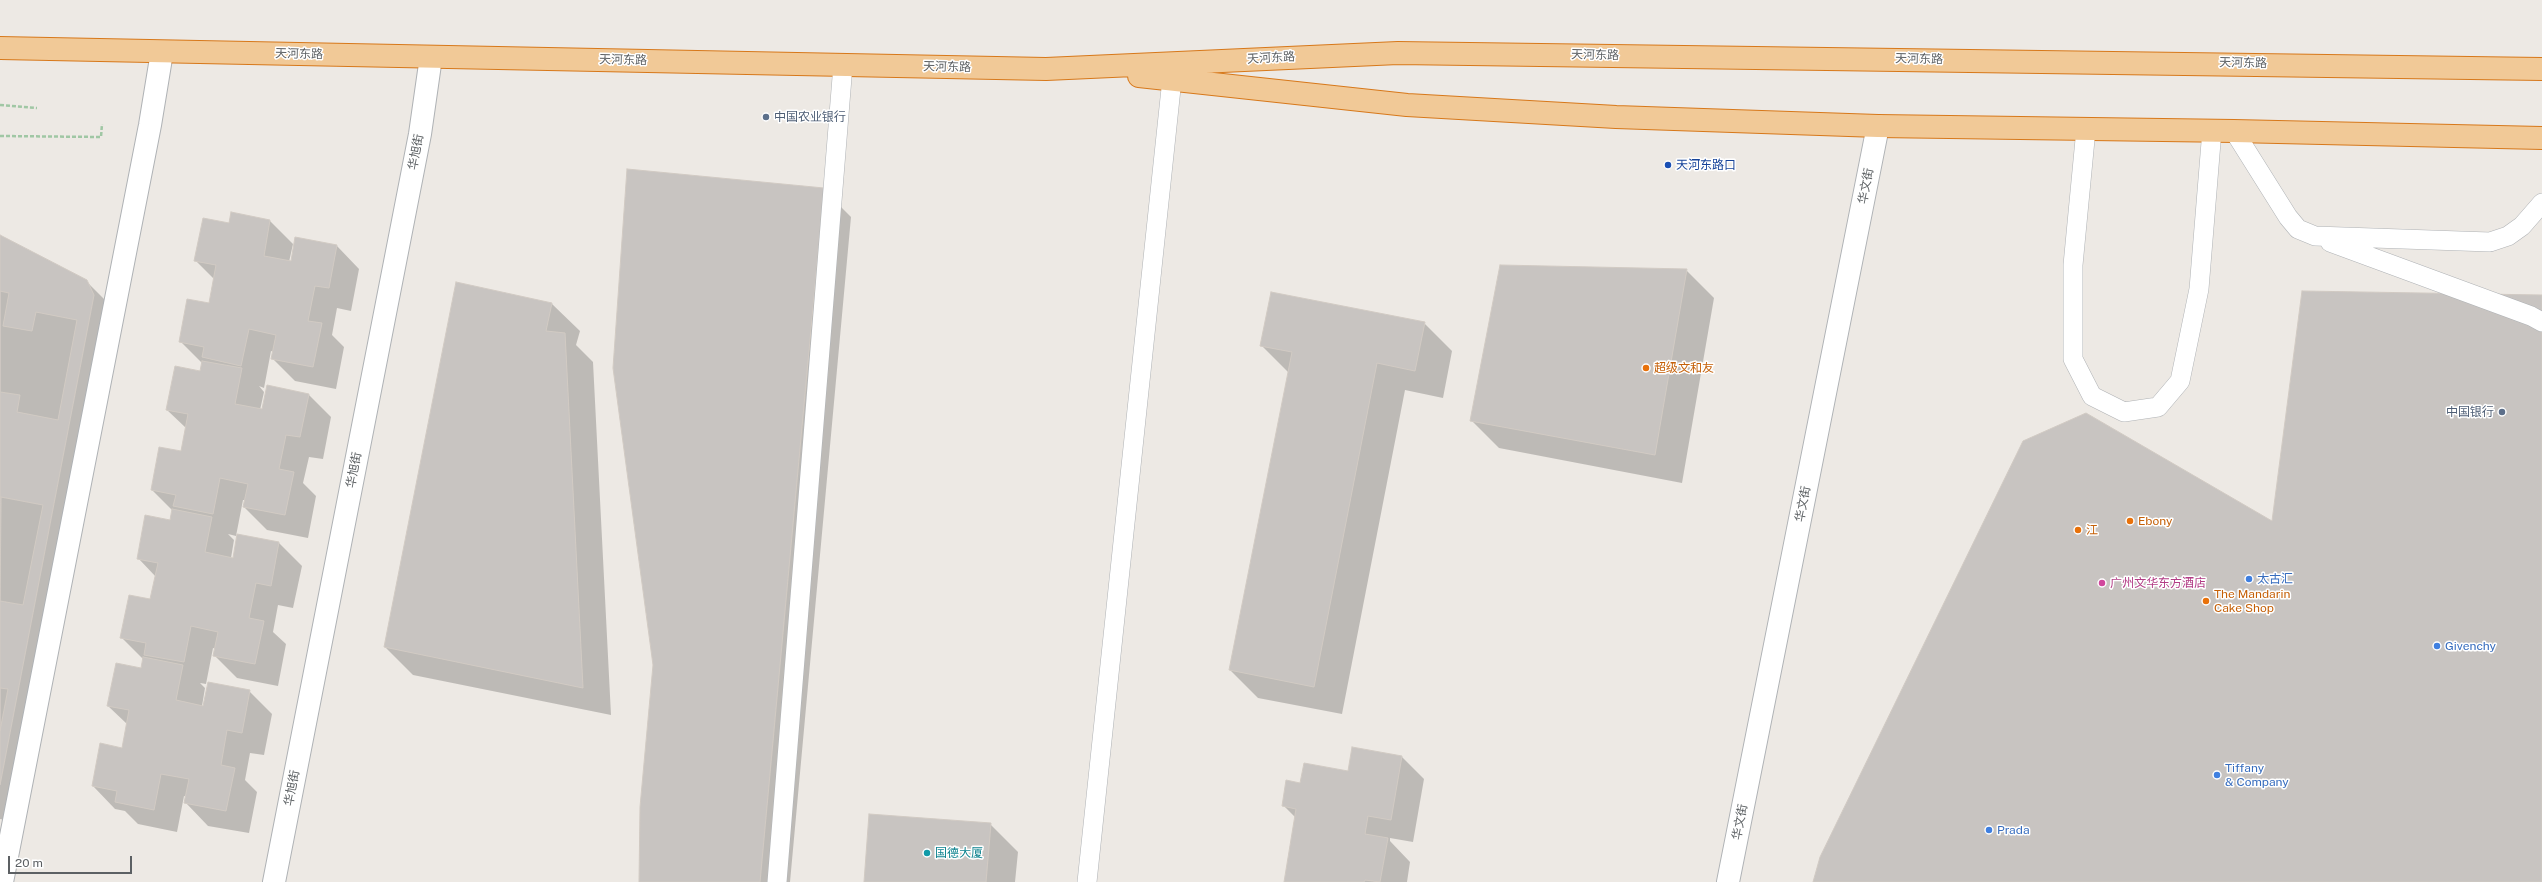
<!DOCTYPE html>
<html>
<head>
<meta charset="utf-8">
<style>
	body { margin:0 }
	#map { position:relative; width:2542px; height:882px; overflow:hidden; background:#ede9e4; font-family:"Public Sans",sans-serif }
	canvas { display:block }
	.scale { position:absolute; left:8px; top:856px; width:124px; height:18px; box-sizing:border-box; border:2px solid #5c6063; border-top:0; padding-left:5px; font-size:12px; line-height:14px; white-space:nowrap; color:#5c6063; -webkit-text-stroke:3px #fff; paint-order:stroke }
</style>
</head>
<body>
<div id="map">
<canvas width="2542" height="882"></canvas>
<div class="scale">20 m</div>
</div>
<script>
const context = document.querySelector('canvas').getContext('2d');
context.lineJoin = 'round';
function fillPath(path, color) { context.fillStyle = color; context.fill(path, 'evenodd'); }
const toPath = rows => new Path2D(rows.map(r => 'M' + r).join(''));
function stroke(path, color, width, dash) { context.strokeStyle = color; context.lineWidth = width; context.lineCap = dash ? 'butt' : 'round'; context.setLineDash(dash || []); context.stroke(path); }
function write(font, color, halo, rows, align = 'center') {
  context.font = font + ' "Public Sans","Noto Sans SC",sans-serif'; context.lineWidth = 3; context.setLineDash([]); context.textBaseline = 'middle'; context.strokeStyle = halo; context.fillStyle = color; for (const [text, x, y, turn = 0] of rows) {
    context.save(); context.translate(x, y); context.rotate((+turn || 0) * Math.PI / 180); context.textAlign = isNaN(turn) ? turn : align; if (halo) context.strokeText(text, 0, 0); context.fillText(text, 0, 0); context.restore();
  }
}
fillPath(toPath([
	[823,189,851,217,790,882,640,882,654,665],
	[231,213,270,221,293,244,289,262,337,246,359,269,351,311,337,308,332,335,344,347,336,389,295,381,273,359,274,352,271,351,264,388,259,386,264,392,260,410,308,394,331,417,323,459,309,457,303,483,316,496,308,538,267,530,244,507,246,500,243,500,236,536,228,534,234,540,231,558,234,559,238,535,279,543,302,566,293,608,278,605,273,632,286,644,278,686,237,678,214,655,216,649,213,648,206,684,200,683,205,688,202,706,249,691,272,714,264,755,250,753,245,780,257,792,249,833,208,826,186,803,187,797,184,796,177,832,138,824,125,811,115,809,93,786,101,745,122,749,127,724,108,706,142,669,144,660,122,638,151,601,156,577,138,558,171,521,173,511,152,490,181,452,186,428,167,410,201,372,203,364,180,341,210,304,214,279,196,261,229,224],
	[0,236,86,281,114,309,121,323,25,824,0,819],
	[1686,270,1714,298,1682,483,1499,448,1471,420],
	[457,283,552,304,580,331,576,345,593,362,611,715,413,675,385,647],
	[1424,323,1452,351,1443,398,1405,390,1342,714,1258,698,1230,670,1289,373,1261,345],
	[1402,757,1424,779,1413,842,1390,838,1390,841,1410,862,1407,882,1285,882,1296,818,1283,805,1301,784],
	[990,824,1018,852,1015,882,865,882]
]), '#0003');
const building = toPath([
	[627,169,824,188,760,882,639,882,640,807,653,665,613,368,627,169],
	[231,212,270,220,264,256,291,261,295,237,337,245,329,288,315,286,308,321,322,323,313,367,271,359,276,335,249,329,241,366,202,357,204,347,179,342,187,299,209,303,216,265,194,261,203,218,229,223,231,212],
	[0,235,87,280,94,295,0,785,0,235],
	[1500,265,1687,269,1655,455,1470,421,1500,265],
	[456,282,552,303,546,331,565,333,583,688,384,647,456,282],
	[0,291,9,293,3,326,32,331,36,312,77,320,58,420,17,412,20,395,0,392,0,291],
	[2302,291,2542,295,2542,882,1813,882,1820,857,2023,441,2086,413,2272,521,2302,291],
	[1271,292,1425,322,1415,371,1377,363,1314,687,1229,670,1292,352,1260,346,1271,292],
	[202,361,242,368,235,404,262,409,267,385,309,394,300,437,286,435,279,469,294,472,285,515,243,507,248,484,220,478,213,514,173,506,176,495,151,490,159,447,181,451,188,414,166,410,175,366,200,371,202,361],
	[1,497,43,505,23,605,0,601,1,497],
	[172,509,212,517,205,552,233,558,237,534,279,542,271,586,256,583,249,618,264,621,255,664,213,656,218,632,191,626,184,662,144,655,146,643,120,638,129,595,150,599,158,563,137,559,145,515,170,520,172,509],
	[143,657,183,665,176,700,203,706,208,682,250,690,242,733,227,730,221,765,235,768,226,811,184,803,189,779,161,774,154,810,115,802,117,791,92,786,100,743,122,748,129,710,107,706,116,663,141,668,143,657],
	[0,688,8,689,0,731,0,688],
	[1352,747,1402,756,1391,820,1368,816,1365,834,1388,838,1380,882,1365,880,1364,882,1284,882,1296,809,1282,806,1286,780,1300,783,1304,763,1348,771,1352,747],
	[869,814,991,823,986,882,864,882,869,814]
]);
fillPath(building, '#c8c4c1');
stroke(building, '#d1cac3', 1);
const lane = toPath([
	[2086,129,2073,265,2073,359,2092,396,2124,412,2158,407,2180,381,2199,289,2212,130],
	[2234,131,2288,217,2298,229,2315,236,2490,242,2508,236,2522,226,2542,203],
	[2330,242,2531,316,2542,322],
	[777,882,843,65],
	[1087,882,1172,79]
]);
const street = toPath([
	[2,882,150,125,162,52],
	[274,882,420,134,431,57],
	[1728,882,1878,126]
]);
const highway = toPath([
	[0,48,1046,69,1398,53,2542,69],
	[1139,76,1407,105,1616,117,1878,126,2234,131,2542,138]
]);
stroke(lane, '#afb2b5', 20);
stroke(street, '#afb2b5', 24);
stroke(highway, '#d7781a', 24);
stroke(toPath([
	[0,105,37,108],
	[0,136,101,137,102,124]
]), '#a0c7a4', 2.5, [4, 2]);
stroke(lane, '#fff', 19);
stroke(street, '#fff', 22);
stroke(highway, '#f1c997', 22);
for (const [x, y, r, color] of [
	[766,117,4,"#5c6f8a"],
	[1668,165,4,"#1a4fb4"],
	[1646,368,4,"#e8710a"],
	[2502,412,4,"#5c6f8a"],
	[2130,521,4,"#e8710a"],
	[2078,530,4,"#e8710a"],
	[2249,579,4,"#3f7fe0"],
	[2102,583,4,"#d1479c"],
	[2206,601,4,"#e8710a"],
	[2437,646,4,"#3f7fe0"],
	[2217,775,4,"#3f7fe0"],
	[1989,830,4,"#3f7fe0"],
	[927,853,4,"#0f9aa8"]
]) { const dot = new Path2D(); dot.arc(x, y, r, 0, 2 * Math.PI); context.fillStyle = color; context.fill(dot); stroke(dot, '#fff', 1.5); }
write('12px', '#5c6063', '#fff', [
	["天河东路",299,54,1],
	["天河东路",1595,55,1],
	["天河东路",1271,58,-3],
	["天河东路",1919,59,1],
	["天河东路",623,60,1],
	["天河东路",2243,63,1],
	["天河东路",947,67,1],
	["华旭街",416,152,-79],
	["华文街",1866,186,-79],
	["华旭街",354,470,-79],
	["华文街",1803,504,-79],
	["华旭街",292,788,-79],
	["华文街",1740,822,-79]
]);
write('12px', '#4e5e75', '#fff', [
	["中国农业银行",774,117],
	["中国银行",2494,412,"right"]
], 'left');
write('12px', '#164399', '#fff', [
	["天河东路口",1676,165]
], 'left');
write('12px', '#c56008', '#fff', [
	["超级文和友",1654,368],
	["Ebony",2138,521],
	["江",2086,530],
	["The Mandarin",2214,594],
	["Cake Shop",2214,608]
], 'left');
write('12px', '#366cbe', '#fff', [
	["太古汇",2257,579],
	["Givenchy",2445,646],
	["Tiffany",2225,768],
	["& Company",2225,782],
	["Prada",1997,830]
], 'left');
write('12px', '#b23c85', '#fff', [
	["广州文华东方酒店",2110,583]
], 'left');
write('12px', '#0d838f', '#fff', [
	["国德大厦",935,853]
], 'left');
</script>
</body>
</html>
